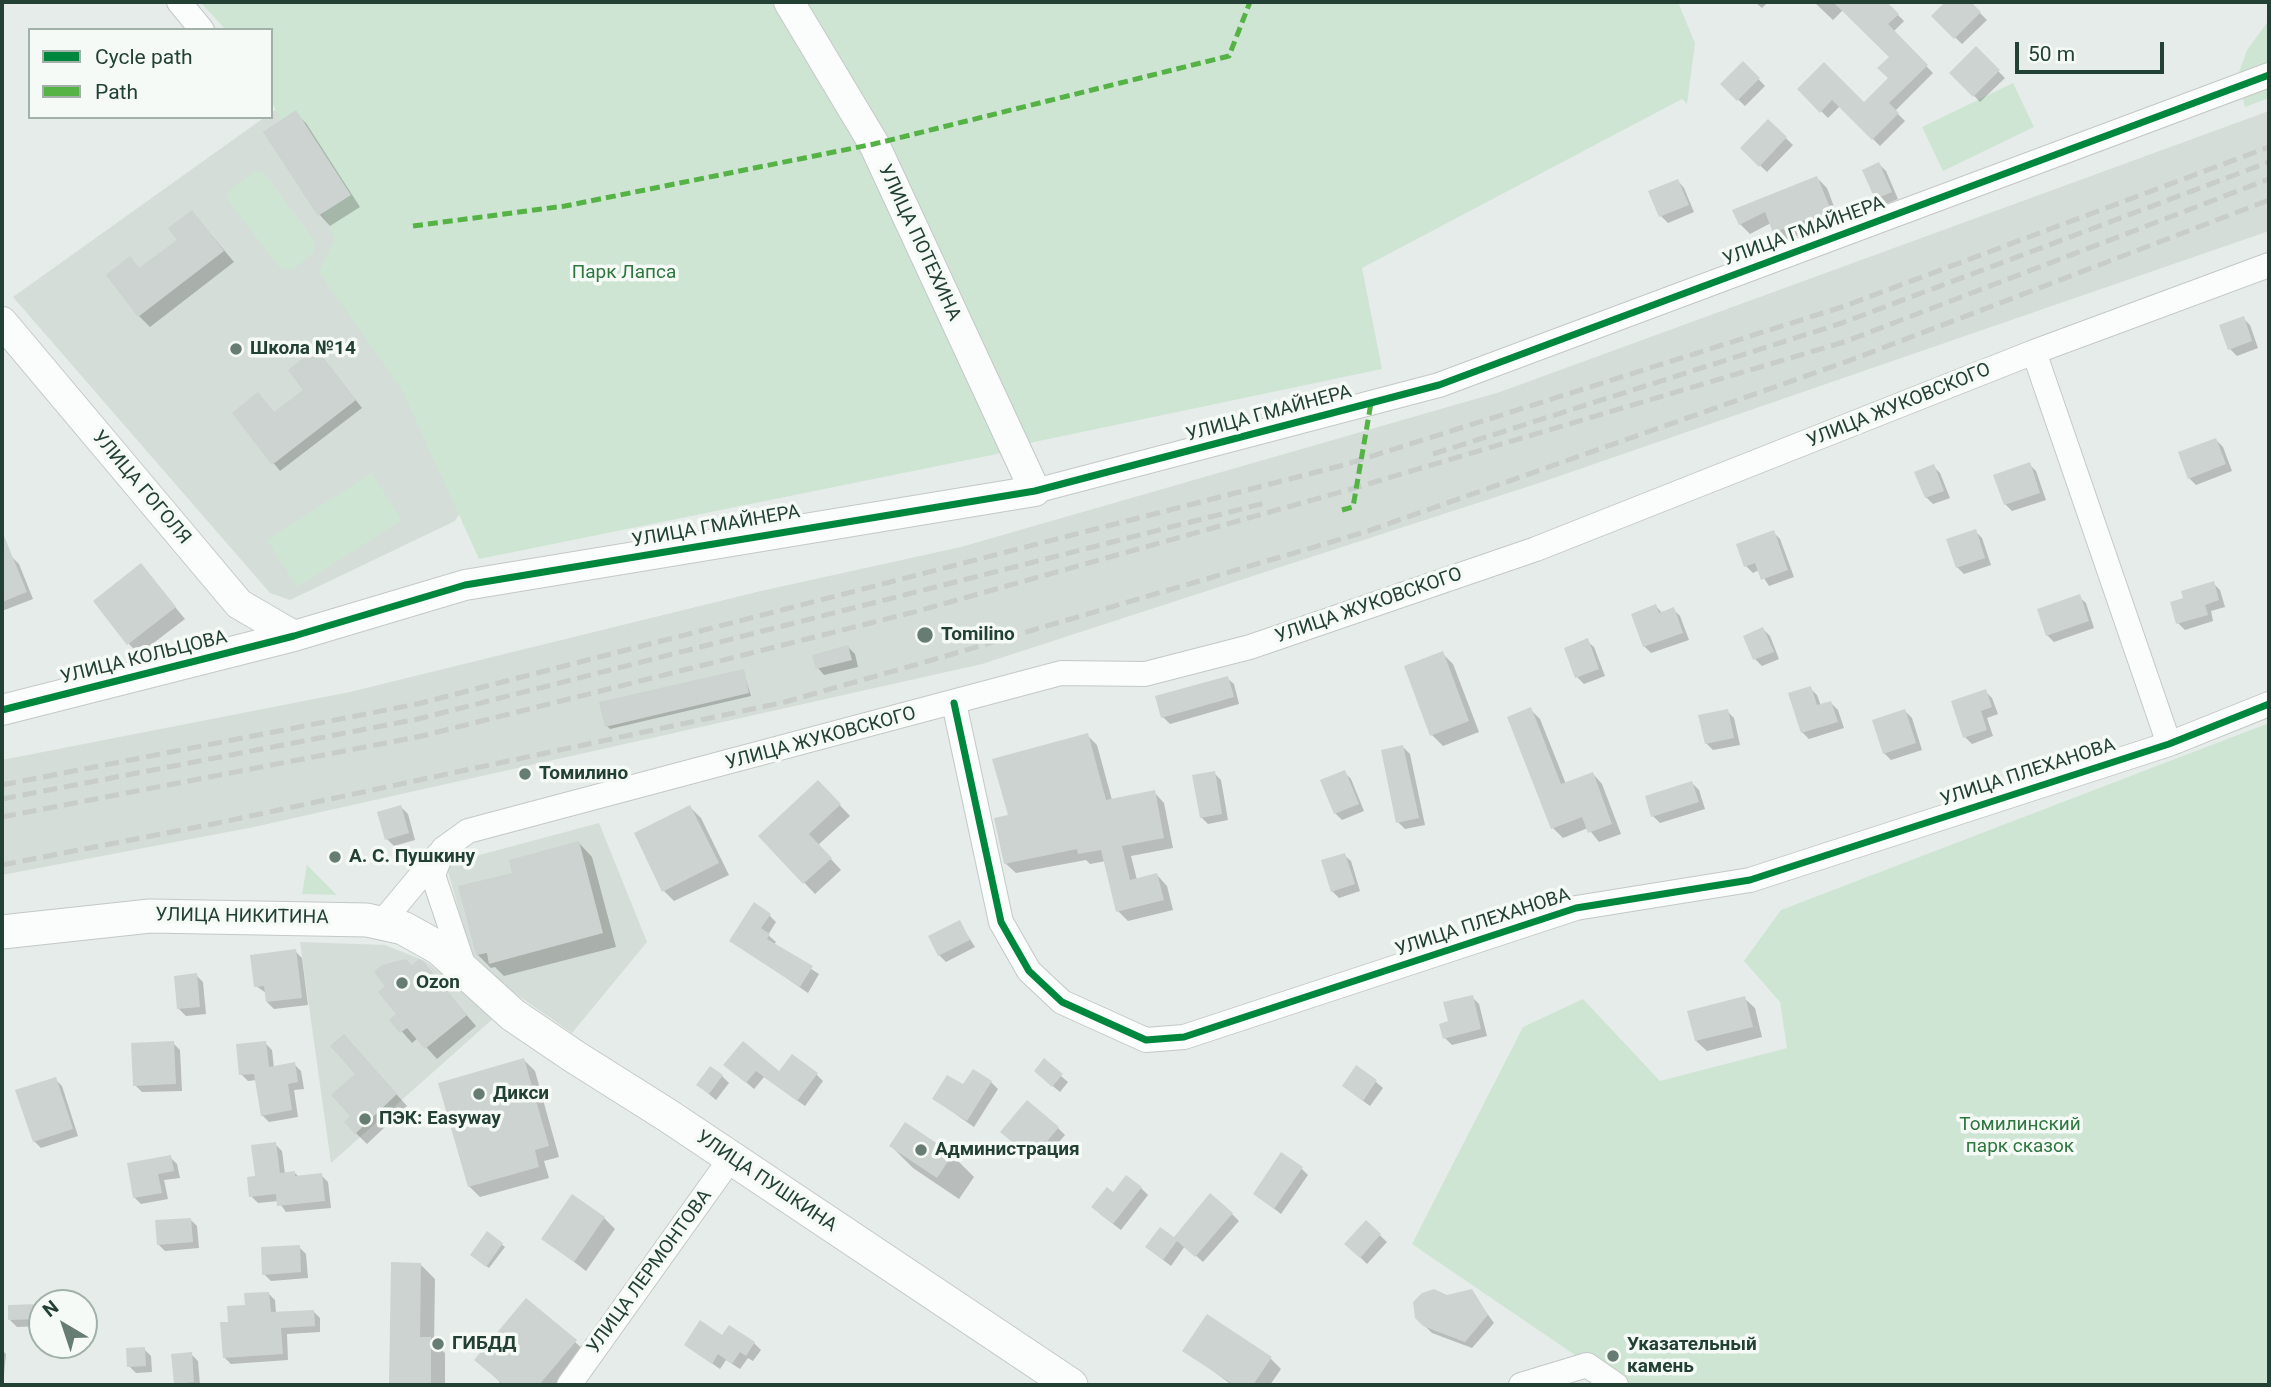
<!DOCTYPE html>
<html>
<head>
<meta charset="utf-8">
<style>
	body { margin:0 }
	#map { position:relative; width:2271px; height:1387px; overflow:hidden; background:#e6ece9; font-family:Roboto,sans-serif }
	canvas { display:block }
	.frame { position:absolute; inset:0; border:4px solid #234034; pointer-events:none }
	.legend { position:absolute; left:28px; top:28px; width:245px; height:91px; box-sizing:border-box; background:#f5faf7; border:2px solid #a1b0a9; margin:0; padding:9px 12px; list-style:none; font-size:21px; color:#234034 }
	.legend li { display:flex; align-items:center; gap:14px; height:35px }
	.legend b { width:35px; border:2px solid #a1b0a9 }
	.north { position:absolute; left:28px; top:1289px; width:70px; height:70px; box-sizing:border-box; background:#f5faf7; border:2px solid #a1b0a9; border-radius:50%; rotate:321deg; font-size:19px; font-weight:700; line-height:28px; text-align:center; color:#234034 }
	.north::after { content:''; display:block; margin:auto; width:24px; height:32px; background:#677c73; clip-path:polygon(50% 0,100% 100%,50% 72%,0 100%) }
	.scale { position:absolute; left:2015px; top:42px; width:149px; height:32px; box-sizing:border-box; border:4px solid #234034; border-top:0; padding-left:9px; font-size:21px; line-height:24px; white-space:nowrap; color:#234034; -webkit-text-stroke:5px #f5faf7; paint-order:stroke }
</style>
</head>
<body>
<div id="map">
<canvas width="2271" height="1387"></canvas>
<div class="frame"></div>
<ul class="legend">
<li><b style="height:9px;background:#00873e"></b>Cycle path</li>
<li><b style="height:9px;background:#55b346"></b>Path</li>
</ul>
<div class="north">N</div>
<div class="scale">50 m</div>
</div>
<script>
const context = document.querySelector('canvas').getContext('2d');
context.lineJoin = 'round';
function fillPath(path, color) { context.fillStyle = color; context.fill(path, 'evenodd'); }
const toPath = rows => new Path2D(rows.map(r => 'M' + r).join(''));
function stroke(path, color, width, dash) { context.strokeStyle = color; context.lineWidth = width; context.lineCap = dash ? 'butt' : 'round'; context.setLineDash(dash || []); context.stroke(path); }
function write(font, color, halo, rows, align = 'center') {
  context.font = font + ' Roboto,sans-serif'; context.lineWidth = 7; context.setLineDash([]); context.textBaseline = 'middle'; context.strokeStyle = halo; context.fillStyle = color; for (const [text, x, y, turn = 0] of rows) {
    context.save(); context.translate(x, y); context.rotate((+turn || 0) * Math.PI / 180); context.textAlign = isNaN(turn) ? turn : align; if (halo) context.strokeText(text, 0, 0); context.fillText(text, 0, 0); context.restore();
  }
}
fillPath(toPath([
	[289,100,474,489,455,521,290,600,270,593,13,297,265,117,271,117,271,113],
	[2269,111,2269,231,1542,482,982,664,254,827,2,875,2,760,350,692,761,591,961,547,1500,392],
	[599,823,647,942,572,1033,474,965,446,864],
	[300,942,385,945,425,961,496,1016,331,1163]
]), '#d4ddd8');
fillPath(toPath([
	[200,2,1678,2,1695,43,1687,104,1682,99,1362,268,1382,369,1001,449,1002,453,479,559,402,390,319,272,335,240,271,100,271,30,226,30],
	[2269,20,2269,98,2245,107,2237,78,2247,50],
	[2013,83,2034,127,1943,171,1922,127],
	[255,171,264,173,315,241,314,252,293,270,280,268,227,199,230,190],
	[372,473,402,520,297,587,267,540],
	[2269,723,2269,1385,1619,1385,1412,1244,1523,1027,1583,999,1660,1081,1787,1048,1780,1002,1744,961,1781,910],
	[307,865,337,895,302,894]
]), '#cfe5d4');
fillPath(toPath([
	[1755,2,1768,2,1762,8],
	[1814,2,1885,2,1904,21,1893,32,1933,73,1895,111,1905,121,1880,146,1840,106,1828,118,1799,89,1864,105,1890,78,1891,57,1843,10,1833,20],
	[1942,2,1969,2,1987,20,1962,44,1933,16,1945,4],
	[1976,49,2005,78,1980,102,1952,73],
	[1743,63,1765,86,1745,106,1722,84],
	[295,113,306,123,360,207,330,226,320,215,266,132],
	[1768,121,1793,145,1767,172,1742,148],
	[1879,164,1886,171,1898,199,1884,205,1877,198],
	[1817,178,1827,188,1839,220,1784,241,1771,223,1750,234,1740,224],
	[1678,181,1684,188,1694,212,1668,223,1661,216],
	[192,212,234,262,150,327,139,316,130,259,141,270,179,240],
	[2243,318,2250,325,2258,348,2237,356,2230,349],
	[323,358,362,408,280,471,234,414,275,414,305,390],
	[2216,440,2223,447,2232,471,2196,485,2189,478],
	[2029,464,2036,471,2046,500,2012,511,2005,504],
	[1933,466,1940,473,1950,498,1933,504,1926,497],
	[1975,531,1982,538,1991,565,1964,574,1957,567],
	[1773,532,1780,539,1794,577,1769,586,1759,570,1753,573,1746,566],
	[12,557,19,564,33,599,2,611,2,561],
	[141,566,185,619,139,654,129,644],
	[2213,583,2220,590,2225,607,2211,611,2213,621,2185,630,2178,623,2185,599],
	[2079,597,2086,603,2094,628,2054,642,2047,635],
	[1656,606,1662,613,1673,609,1680,616,1689,640,1651,653,1644,646],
	[1763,629,1770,636,1779,659,1762,666,1755,659],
	[1587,641,1594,647,1605,676,1584,684,1577,677],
	[848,647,855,654,858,667,824,675,818,668],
	[1442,653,1453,664,1479,732,1443,746,1432,735],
	[743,670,751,696,610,729,607,726],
	[1227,678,1234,684,1239,704,1170,724,1163,717],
	[1810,688,1817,695,1821,706,1831,703,1838,710,1844,728,1809,739,1802,732],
	[1985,691,1992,698,1998,714,1987,718,1993,736,1972,744,1965,737],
	[1530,709,1540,719,1566,784,1593,774,1602,784,1621,834,1599,842,1588,828,1563,838,1553,828],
	[1727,711,1734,718,1740,745,1713,750,1706,743],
	[1905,711,1912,718,1922,750,1891,760,1884,753],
	[1087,735,1097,745,1112,800,1154,792,1164,803,1173,848,1131,856,1137,880,1157,875,1167,886,1173,910,1128,921,1118,911,1106,861,1090,864,1086,860,1016,873,1005,863,1010,816],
	[1403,747,1410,754,1425,825,1405,829,1398,822],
	[1344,772,1351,779,1364,811,1342,820,1335,813],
	[1214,773,1221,780,1228,820,1208,824,1201,817],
	[818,782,850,816,818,845,841,870,815,894,761,837],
	[1692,783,1699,790,1705,809,1660,823,1653,816],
	[401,807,408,814,415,840,394,846,387,839],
	[690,807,701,818,729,875,674,901,664,891],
	[579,843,592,857,616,947,504,976,495,967,491,968,477,954,514,874],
	[1344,855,1351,861,1360,891,1339,898,1332,891],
	[769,915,776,922,768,935,776,942,774,945,819,974,808,993,731,940],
	[959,922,975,947,946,962,939,955],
	[295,951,302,958,308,1005,274,1009,267,1002,266,993,256,986],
	[430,972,476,1026,437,1059,418,1038,412,1043,392,1020],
	[196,975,203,982,206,1014,186,1016,179,1009],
	[1472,997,1479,1004,1487,1036,1452,1045,1445,1038,1450,1023],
	[1744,998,1755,1008,1762,1037,1707,1051,1696,1041],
	[173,1043,180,1050,182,1091,142,1092,135,1085],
	[265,1043,272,1050,274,1068,294,1064,301,1071,304,1089,294,1090,298,1117,269,1122,262,1115,257,1080,248,1081,241,1074],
	[354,1047,407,1106,367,1144,356,1133,353,1116,357,1074],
	[524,1060,535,1071,559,1157,544,1161,549,1178,480,1197,469,1186],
	[726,1065,780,1074,816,1074,823,1081,805,1106,764,1077,754,1089],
	[722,1076,729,1083,716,1100,698,1085],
	[1061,1076,1068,1082,1060,1092,1043,1078],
	[55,1079,62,1086,78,1136,41,1148,34,1141],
	[991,1082,998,1089,974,1127,934,1099,963,1087],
	[1376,1082,1383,1088,1370,1106,1351,1092],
	[906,1124,952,1155,974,1177,959,1199,913,1168,891,1146],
	[1058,1128,1065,1135,1047,1156,1038,1149,1031,1157,1009,1138],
	[275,1144,282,1151,285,1174,294,1172,299,1177,321,1175,328,1182,331,1208,286,1212,278,1201,258,1203,251,1196],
	[170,1157,177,1164,180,1178,164,1180,168,1199,141,1204,134,1197],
	[1301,1168,1308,1175,1281,1214,1255,1194],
	[1141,1188,1148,1195,1121,1230,1100,1214,1113,1195],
	[1232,1214,1239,1221,1203,1262,1185,1246,1171,1266,1154,1253,1174,1239],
	[604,1218,615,1229,586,1271,544,1239],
	[190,1219,197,1226,199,1248,165,1251,158,1244],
	[1366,1222,1387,1242,1367,1264,1347,1244],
	[487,1233,505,1247,489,1268,475,1257],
	[299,1247,306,1254,308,1278,271,1281,264,1274],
	[392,1264,420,1264,435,1279,434,1343,445,1353,445,1385,391,1385],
	[1471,1291,1494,1323,1472,1348,1432,1333,1424,1325,1447,1297],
	[269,1294,275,1300,276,1313,313,1311,320,1318,320,1332,287,1334,288,1360,231,1364,224,1357,230,1324,247,1307],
	[40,1306,42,1326,17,1327,10,1320],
	[723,1337,754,1343,761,1350,753,1361,748,1358,740,1369,726,1360,720,1369,686,1345],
	[575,1342,590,1356,565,1385,497,1385,500,1382,477,1360],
	[144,1349,151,1356,152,1372,136,1373,129,1366],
	[2,1350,6,1354,3,1384,2,1384],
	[1184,1350,1270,1358,1281,1369,1270,1385,1232,1385],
	[191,1354,198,1361,200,1385,177,1385,175,1383]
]), '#0003');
fillPath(toPath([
	[1833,2,1887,2,1899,14,1888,24,1928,65,1889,103,1899,113,1872,140,1832,100,1820,113,1797,89,1824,62,1864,102,1888,78,1877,68,1889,57],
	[1945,2,1971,2,1981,12,1954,39,1931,16],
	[1976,46,2000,70,1973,97,1949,73],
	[1743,61,1760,78,1737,101,1720,84],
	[296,110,351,195,318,216,263,132],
	[1768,119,1787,137,1759,167,1740,148],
	[1879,162,1892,192,1875,199,1862,170],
	[1817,176,1831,210,1773,233,1765,212,1739,225,1732,210],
	[1678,179,1689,205,1659,217,1648,191],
	[192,210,224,251,138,317,106,275,130,256,139,268,177,240,168,228],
	[2244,316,2252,341,2228,350,2219,325],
	[316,348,356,400,272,465,232,413,258,392,274,412,303,390,288,370],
	[2216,438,2226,464,2188,479,2178,452],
	[2030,462,2040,493,2004,505,1993,475],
	[1934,464,1944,491,1925,498,1914,472],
	[1976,529,1985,558,1956,568,1946,539],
	[1774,530,1788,570,1761,580,1755,563,1744,567,1736,544],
	[2,531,27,592,2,602],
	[141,563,176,607,127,645,93,601],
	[2214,581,2219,600,2205,605,2208,615,2176,624,2170,602,2183,598,2181,591],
	[2080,594,2089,621,2046,636,2037,609],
	[1656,604,1659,613,1674,607,1683,633,1643,647,1631,614],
	[1763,627,1774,652,1753,660,1743,636],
	[1588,638,1599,669,1575,678,1564,648],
	[848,645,852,660,816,669,812,655],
	[1443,651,1469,721,1430,736,1404,666],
	[744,669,749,693,605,727,599,702],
	[1228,676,1234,697,1161,718,1155,696],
	[1811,686,1817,705,1831,701,1838,722,1801,733,1788,693],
	[1986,689,1992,707,1981,711,1987,730,1963,738,1951,701],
	[1531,707,1561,784,1593,772,1612,824,1588,833,1582,817,1551,829,1507,717],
	[1728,709,1734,738,1705,744,1698,715],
	[1905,709,1916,743,1883,754,1872,720],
	[1088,733,1106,800,1155,790,1164,838,1122,846,1130,880,1157,873,1164,900,1116,912,1101,850,1078,854,1077,849,1004,864,994,818,1008,815,992,759],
	[1403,745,1419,818,1396,823,1381,750],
	[1345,770,1359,804,1334,814,1320,780],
	[1215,771,1222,814,1200,818,1192,775],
	[818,780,841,804,809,834,832,858,803,884,758,836],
	[1692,781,1699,802,1651,817,1645,796],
	[401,805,409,833,385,840,377,812],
	[690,805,719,863,662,892,634,833],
	[579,841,603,933,489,964,487,953,476,955,458,886,512,873,509,860],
	[1345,853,1355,884,1331,892,1321,860],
	[754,902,771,914,761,928,770,934,767,939,813,966,800,987,729,941],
	[960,920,970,940,938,956,928,936],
	[296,949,302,998,266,1002,264,986,254,987,250,955],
	[406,959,412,965,419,959,423,961,467,1015,425,1049,407,1028,400,1033,389,1020,396,1014,378,992,385,986,374,972,382,965],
	[197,973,200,1007,177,1009,174,976],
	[1473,995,1481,1029,1443,1039,1439,1024,1448,1021,1443,1002],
	[1745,996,1753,1027,1695,1041,1687,1011],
	[344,1034,397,1094,355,1134,344,1122,350,1116,331,1095,355,1074,330,1046],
	[174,1041,176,1084,133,1086,131,1043],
	[266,1041,269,1067,295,1062,298,1082,288,1084,292,1110,261,1116,254,1074,239,1075,236,1044],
	[743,1041,779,1071,792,1054,818,1073,797,1101,756,1071,746,1083,723,1065],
	[524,1058,549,1146,535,1150,539,1167,468,1187,438,1083],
	[1044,1058,1063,1074,1052,1087,1034,1071],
	[1356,1065,1377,1080,1363,1101,1342,1086],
	[710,1066,723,1075,709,1094,696,1085],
	[973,1069,992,1081,967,1121,932,1099,947,1075,963,1084],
	[56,1077,73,1129,33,1142,15,1090],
	[1027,1100,1059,1127,1039,1151,1030,1143,1023,1151,1000,1132],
	[905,1122,953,1154,937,1178,889,1146],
	[276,1142,280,1173,295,1171,295,1176,322,1173,325,1201,277,1206,276,1194,249,1197,247,1177,255,1176,251,1145],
	[1281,1152,1303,1167,1274,1209,1253,1194],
	[171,1155,174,1171,158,1174,162,1193,133,1198,127,1163],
	[1126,1175,1142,1187,1113,1224,1091,1207,1107,1187,1113,1192],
	[1210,1193,1233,1213,1195,1257,1177,1241,1163,1260,1145,1247,1160,1227,1174,1237],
	[572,1194,605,1217,574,1262,541,1239],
	[191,1218,193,1242,157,1245,155,1220],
	[1366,1220,1381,1234,1360,1258,1344,1244],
	[487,1231,503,1243,486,1267,470,1255],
	[300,1245,301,1272,262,1275,261,1247],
	[391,1262,421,1263,420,1337,431,1337,431,1385,389,1385],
	[1434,1289,1447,1295,1472,1289,1488,1315,1465,1342,1423,1326,1415,1318,1413,1302,1422,1293],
	[269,1292,271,1312,314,1310,315,1326,281,1328,283,1354,223,1358,220,1322,228,1322,227,1306,245,1305,244,1293],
	[526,1298,577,1340,539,1385,504,1385,474,1360],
	[40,1304,41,1319,8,1320,8,1305],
	[1207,1314,1272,1357,1253,1385,1234,1385,1182,1351],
	[700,1320,722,1335,729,1325,755,1342,746,1356,740,1352,732,1364,718,1354,712,1364,684,1345],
	[145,1347,146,1366,127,1367,126,1348],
	[192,1352,194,1382,174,1384,171,1354]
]), '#cdd3d0');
const minor = toPath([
	[179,2,202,30],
	[2034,352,2169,744],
	[1035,491,1439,385,2269,75],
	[954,703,1001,922,1029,971,1062,1002,1146,1040,1184,1037,1576,908,1750,880,2169,744,2269,704],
	[383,921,438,855],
	[465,970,433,875,443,849,468,831,1061,673,1145,674,1250,647,1536,549,2034,352,2269,265],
	[569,1385,731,1158],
	[1521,1385,1587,1365,1616,1385]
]);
const tertiary = toPath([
	[2,322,239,604,294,636],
	[2,710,294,636,465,585,1035,491,874,144,789,2]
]);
const secondary = toPath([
	[2,932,150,916,367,920,403,928,439,948,513,1015,575,1057,667,1115,1071,1385]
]);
stroke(minor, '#c3c9c6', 26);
stroke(tertiary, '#c3c9c6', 32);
stroke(secondary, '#c2c9c6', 35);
stroke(minor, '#fbfcfc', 24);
stroke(tertiary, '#fbfcfc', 30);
stroke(secondary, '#fbfcfc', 33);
stroke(toPath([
	[1433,454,1842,323,2269,162],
	[2,785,417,704,1344,465,1842,307,2269,147],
	[2,799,418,719,1269,502],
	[2,817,422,736,918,611,1348,490,1844,342,2269,179],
	[2,865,213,824,785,702,932,660,1365,532,1851,360,2269,200]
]), '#c8ccca', 5, [14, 7]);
stroke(toPath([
	[413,226,565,206,874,144,1229,56,1250,2],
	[1342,510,1353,507,1371,403]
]), '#55b346', 5, [10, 5]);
stroke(toPath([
	[954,703,1001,922,1029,971,1062,1002,1146,1040,1184,1037,1576,908,1750,880,2169,744,2269,704],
	[2,710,294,636,465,585,1035,491,1439,385,2269,75]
]), '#00873e', 7);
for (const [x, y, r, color] of [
	[236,349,7,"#677c73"],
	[925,635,9,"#677c73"],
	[525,774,7,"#677c73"],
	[335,857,7,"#677c73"],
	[402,983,7,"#677c73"],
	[479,1094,7,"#677c73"],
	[365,1119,7,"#677c73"],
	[921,1150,7,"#677c73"],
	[438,1344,7,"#677c73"],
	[1613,1356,7,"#677c73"]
]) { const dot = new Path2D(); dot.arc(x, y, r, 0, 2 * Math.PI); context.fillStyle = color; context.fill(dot); stroke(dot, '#f5faf7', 2.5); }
write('19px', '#234034', '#f5faf7', [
	["УЛИЦА ГМАЙНЕРА",1804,232,-20],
	["УЛИЦА ПОТЕХИНА",919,243,65],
	["УЛИЦА ЖУКОВСКОГО",1899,406,-22],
	["УЛИЦА ГМАЙНЕРА",1269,414,-15],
	["УЛИЦА ГОГОЛЯ",141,488,50],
	["УЛИЦА ГМАЙНЕРА",716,527,-10],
	["УЛИЦА ЖУКОВСКОГО",1369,606,-19],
	["УЛИЦА КОЛЬЦОВА",144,658,-14],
	["УЛИЦА ЖУКОВСКОГО",821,739,-15],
	["УЛИЦА ПЛЕХАНОВА",2028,773,-18],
	["УЛИЦА НИКИТИНА",242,917,1],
	["УЛИЦА ПЛЕХАНОВА",1483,923,-18],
	["УЛИЦА ПУШКИНА",766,1182,34],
	["УЛИЦА ЛЕРМОНТОВА",650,1272,-54]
]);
write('19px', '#2d773f', '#f5faf7', [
	["Парк Лапса",624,273],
	["Томилинский",2020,1125],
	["парк сказок",2020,1147]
]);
write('bold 19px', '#234034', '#f5faf7', [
	["Школа №14",250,349],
	["Tomilino",941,635],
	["Томилино",539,774],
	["А. С. Пушкину",349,857],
	["Ozon",416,983],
	["Дикси",493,1094],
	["ПЭК: Easyway",379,1119],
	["Администрация",935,1150],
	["ГИБДД",452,1344],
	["Указательный",1627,1345],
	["камень",1627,1367]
], 'left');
</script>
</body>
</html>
